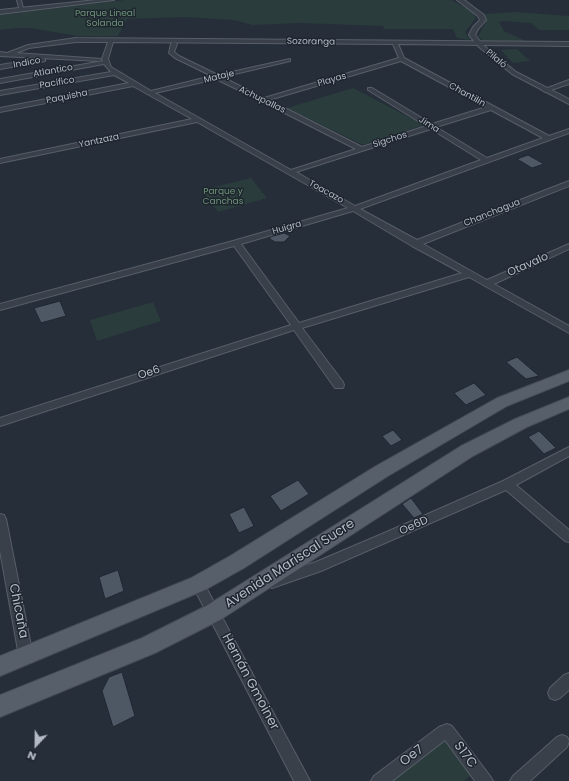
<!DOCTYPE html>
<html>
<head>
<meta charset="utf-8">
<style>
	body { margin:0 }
	#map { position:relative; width:569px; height:781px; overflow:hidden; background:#252e39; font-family:Poppins,sans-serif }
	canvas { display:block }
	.north { position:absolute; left:16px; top:725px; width:40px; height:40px; -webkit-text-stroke:3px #1e252f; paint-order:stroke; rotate:202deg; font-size:11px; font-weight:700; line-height:16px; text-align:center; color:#b4bbc5 }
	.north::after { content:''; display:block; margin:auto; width:14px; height:18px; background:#b4bbc5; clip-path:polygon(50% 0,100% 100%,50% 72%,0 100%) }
</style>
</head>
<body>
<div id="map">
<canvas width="569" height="781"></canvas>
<div class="north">N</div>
</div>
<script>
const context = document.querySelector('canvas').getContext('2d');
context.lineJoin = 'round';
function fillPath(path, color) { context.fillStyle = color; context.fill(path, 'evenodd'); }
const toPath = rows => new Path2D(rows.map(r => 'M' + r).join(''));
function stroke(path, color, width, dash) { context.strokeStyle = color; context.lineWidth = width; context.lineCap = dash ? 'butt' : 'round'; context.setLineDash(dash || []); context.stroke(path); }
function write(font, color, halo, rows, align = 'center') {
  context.font = font + ' Poppins,sans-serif'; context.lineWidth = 3; context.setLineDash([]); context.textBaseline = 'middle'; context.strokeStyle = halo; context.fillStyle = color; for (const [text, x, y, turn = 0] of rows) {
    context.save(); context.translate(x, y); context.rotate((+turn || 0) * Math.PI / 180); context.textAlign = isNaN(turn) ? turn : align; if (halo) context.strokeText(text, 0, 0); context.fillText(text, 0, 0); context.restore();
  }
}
fillPath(toPath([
	[124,0,451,0,472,11,476,18,465,32,470,40,457,38,453,29,384,29,383,26,300,23,252,25,234,20,184,17,127,19,118,36,78,36,30,28,16,28,0,30,0,15],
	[516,12,569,16,569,30,539,30,531,23,504,21,499,22,504,31,526,41,483,41,478,36,486,22,485,14],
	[517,49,530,61,513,63,501,50],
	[353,88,355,89,424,125,363,145,287,108],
	[251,178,267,198,218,212,201,190],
	[153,302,161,321,97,341,90,320],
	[448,734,475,772,464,781,388,781]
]), '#2a3c3c');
const building = toPath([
	[528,155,544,164,532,168,517,159,528,155],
	[284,233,290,236,284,242,275,242,270,239,270,237,284,233],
	[60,301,66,316,41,323,34,308,60,301],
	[517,357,539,376,526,379,506,362,517,357],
	[474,383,486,395,466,405,454,393,474,383],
	[393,430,402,440,391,446,382,436,393,430],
	[539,431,556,448,544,454,528,437,539,431],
	[298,480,309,494,281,511,270,496,298,480],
	[411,498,423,514,414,518,402,504,411,498],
	[244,507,254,526,239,533,229,514,244,507],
	[118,570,124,591,105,599,99,577,118,570],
	[122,672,135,716,113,727,102,691,109,677,122,672]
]);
fillPath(building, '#4e5865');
stroke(building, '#202731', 1);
const minor = toPath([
	[17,0,21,0,23,8,19,8,17,0],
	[76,38,569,42,569,46,398,44,404,58,549,136,569,129,569,133,360,209,417,240,569,181,569,186,423,244,487,280,569,244,569,249,494,284,569,326,569,333,469,277,302,328,343,382,344,385,343,388,335,388,294,330,0,426,0,418,291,325,234,246,0,310,0,304,233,241,348,208,197,122,0,163,0,159,192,119,133,86,0,112,0,108,129,83,114,75,0,95,0,91,111,72,104,64,0,83,0,79,103,61,102,59,100,61,0,56,0,52,7,53,28,45,76,38],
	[76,42,108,42,102,59,16,53,29,48,76,42],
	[113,42,393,44,399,58,264,98,222,77,290,61,290,59,218,75,179,56,174,52,177,44,174,42,171,44,169,53,175,58,212,76,151,91,111,67,108,59,113,42],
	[401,61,486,107,432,124,372,88,368,88,368,90,426,126,362,147,269,100,401,61],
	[216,79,261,101,356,149,291,170,155,93,216,79],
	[491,110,543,138,487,158,436,127,491,110],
	[431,129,481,160,355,206,296,172,431,129],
	[353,211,412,246,462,273,299,323,241,244,353,211],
	[43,58,45,59,45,61,0,69,0,65,43,58],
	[569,80,569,84,545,92,542,90,569,80],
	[569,447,569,456,516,485,569,530,569,542,565,541,506,490,321,571,272,588,268,586,266,582,268,578,316,562,389,531,503,481,569,447],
	[0,514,4,515,6,519,33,656,31,661,26,663,21,661,19,656,0,551,0,514],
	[198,578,202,580,310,781,294,781,194,588,192,584,194,580,198,578],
	[569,673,569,690,560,698,555,700,550,698,548,693,550,688,564,675,569,673],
	[447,724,452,726,490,776,493,781,475,781,445,740,392,781,371,781,374,776,439,727,447,724],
	[562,735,567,737,569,741,567,747,530,781,510,781,513,776,557,737,562,735]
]);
const tertiary = toPath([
	[96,0,114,0,0,14,0,10,96,0],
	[457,0,464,0,484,15,486,20,478,29,475,35,483,45,516,72,569,99,569,104,512,74,479,47,469,35,473,27,480,20,478,16,457,0]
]);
const primary = toPath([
	[569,370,569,381,507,406,388,476,244,568,205,590,0,676,0,656,191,578,230,556,376,466,497,398,569,370],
	[569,397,569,409,527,427,473,456,220,620,155,653,0,717,0,695,142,638,206,606,461,446,515,419,569,397]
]);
stroke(minor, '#575e68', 2);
stroke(tertiary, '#575e68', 2);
stroke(primary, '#424953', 2);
fillPath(minor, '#39404a');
fillPath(tertiary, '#39404a');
fillPath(primary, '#575f6a');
write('9px', '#6e9476', '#1e252f', [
	["Parque Lineal",105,14],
	["Solanda",105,24],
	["Parque y",223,192],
	["Canchas",223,202]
]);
write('9px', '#b4bbc5', '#1e252f', [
	["Sozoranga",311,42,1],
	["Pilaló",496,59,40],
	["Indico",27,63,-10],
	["Atlantico",53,71,-10],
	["Mataje",219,77,-13],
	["Playas",332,80,-16],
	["Pacifico",57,83,-10],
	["Chantilin",467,95,29],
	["Paquisha",67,97,-11],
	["Achupallas",262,100,26],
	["Jima",429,125,32],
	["Sigchos",390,140,-18],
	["Yantzaza",99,141,-12],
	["Toacazo",326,192,29],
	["Chanchagua",492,213,-22],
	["Huigra",287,228,-16]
]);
write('11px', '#b4bbc5', '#1e252f', [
	["Otavalo",528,265,-24],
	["Oe6",149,373,-18],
	["Oe6D",414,526,-24]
]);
write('13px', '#b4bbc5', '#1e252f', [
	["Avenida Mariscal Sucre",290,564,-33],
	["Chicaña",18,611,79],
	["Hernán Gmoiner",250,682,62],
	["S17C",465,755,54],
	["Oe7",412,756,-37]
]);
</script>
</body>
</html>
